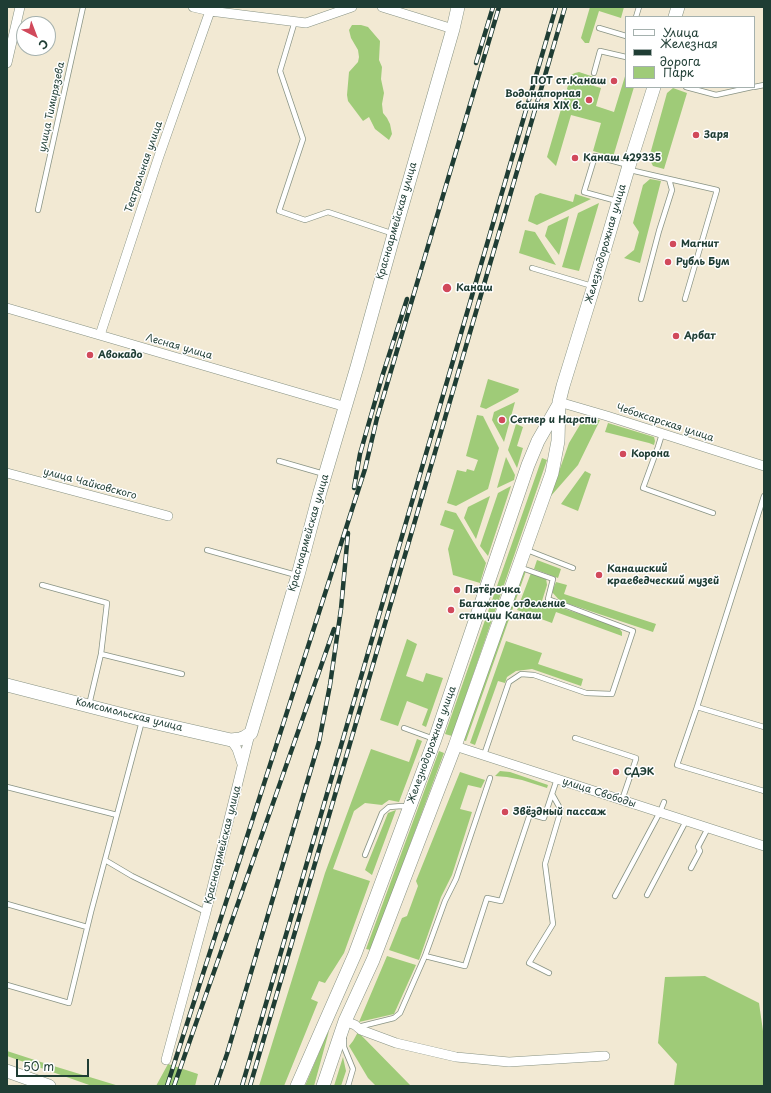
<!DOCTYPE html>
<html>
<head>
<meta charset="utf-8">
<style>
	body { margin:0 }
	#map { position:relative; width:771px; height:1093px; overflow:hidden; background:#f2e9d3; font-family:"Playpen Sans",sans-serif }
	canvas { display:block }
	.frame { position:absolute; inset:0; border:8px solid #1f3d34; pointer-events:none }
	.legend { position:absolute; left:625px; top:16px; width:130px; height:72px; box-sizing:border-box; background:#fff; border:1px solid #a5b1ae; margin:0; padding:5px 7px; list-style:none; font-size:12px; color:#1f3d34 }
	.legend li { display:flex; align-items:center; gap:8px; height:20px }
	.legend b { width:20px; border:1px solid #a5b1ae }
	.north { position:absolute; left:16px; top:16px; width:40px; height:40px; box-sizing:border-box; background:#fff; border:1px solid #a5b1ae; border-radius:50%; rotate:138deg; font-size:11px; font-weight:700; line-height:16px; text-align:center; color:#1f3d34 }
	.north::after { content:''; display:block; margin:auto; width:14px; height:18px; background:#d1495b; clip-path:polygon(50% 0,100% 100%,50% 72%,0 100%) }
	.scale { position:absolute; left:16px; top:1059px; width:73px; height:18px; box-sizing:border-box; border:2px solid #1f3d34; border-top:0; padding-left:5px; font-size:12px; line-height:14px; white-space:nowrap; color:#1f3d34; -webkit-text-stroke:3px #fff; paint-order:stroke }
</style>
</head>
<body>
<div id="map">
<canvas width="771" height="1093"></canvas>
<div class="frame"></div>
<ul class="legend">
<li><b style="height:5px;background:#fff"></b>Улица</li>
<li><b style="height:5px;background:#1f3d34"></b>Железная дорога</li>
<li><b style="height:11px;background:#9fcb78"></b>Парк</li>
</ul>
<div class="north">С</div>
<div class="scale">50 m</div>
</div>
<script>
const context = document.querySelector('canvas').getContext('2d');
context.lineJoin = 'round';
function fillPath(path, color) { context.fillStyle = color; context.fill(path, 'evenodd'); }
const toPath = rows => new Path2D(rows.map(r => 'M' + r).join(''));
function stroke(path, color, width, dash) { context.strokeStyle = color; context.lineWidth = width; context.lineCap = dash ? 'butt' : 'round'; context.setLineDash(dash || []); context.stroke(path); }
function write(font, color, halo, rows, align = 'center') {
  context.font = font + ' "Playpen Sans",sans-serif'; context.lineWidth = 3; context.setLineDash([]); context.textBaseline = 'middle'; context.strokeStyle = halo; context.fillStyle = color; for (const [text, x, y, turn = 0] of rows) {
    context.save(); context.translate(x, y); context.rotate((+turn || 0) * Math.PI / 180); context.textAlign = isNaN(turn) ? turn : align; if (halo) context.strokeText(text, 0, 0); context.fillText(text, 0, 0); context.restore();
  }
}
fillPath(toPath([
	[590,7,624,7,621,18,599,11,589,43,585,43,581,38],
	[352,25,361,25,368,27,380,41,379,60,382,67,381,79,384,93,382,104,383,113,387,118,390,124,392,134,389,140,375,129,369,117,363,121,348,101,347,95,349,72,358,62,359,57,358,50,351,38,349,30],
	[579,72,597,78,594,86,601,88,596,106,614,112,626,73,626,87,634,87,613,157,593,151,601,123,571,115,556,166,547,157,571,75,575,73],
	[673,88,687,93,664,169,653,166,649,158,667,93],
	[650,179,661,181,640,263,624,258,634,250,639,232,633,223,643,185],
	[540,193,573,202,575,194,591,199,537,225,528,221,535,196],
	[599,203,579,271,562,267,578,213],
	[569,216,559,255,545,236,548,226],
	[525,230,535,232,556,265,519,253],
	[488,379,519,389,518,392,486,409,480,407],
	[515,402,504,442,492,420,494,412],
	[477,415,483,416,499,448,488,489,456,506,447,503,457,470,466,472,467,469,474,471,478,460,466,456],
	[587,418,600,420,578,465,550,497,569,443,581,423],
	[608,423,654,437,655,441,654,445,649,443,605,432],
	[516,424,523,427,517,446,523,448,517,468,508,450],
	[506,457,515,475,514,480,497,488],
	[542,458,547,460,452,736,445,734],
	[585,471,591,474,578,511,561,504],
	[511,486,488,556,480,546,498,493],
	[490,496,476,539,464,518,468,507],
	[445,510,456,513,486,563,480,583,453,575,448,549,454,530,440,525],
	[537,560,561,569,558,578,534,569],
	[523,570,526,571,466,741,463,740],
	[531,573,546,578,547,585,542,601,618,627,622,632,622,636,556,612,552,623,517,610],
	[556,582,567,585,564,594,656,624,653,632,560,601,552,592],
	[407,639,417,644,406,676,423,682,426,673,443,678,426,727,422,725,428,709,407,701,398,726,380,720],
	[506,641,542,653,538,664,583,679,581,686,532,669,516,671,507,677,505,683,498,681,475,745,470,743],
	[417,739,422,741,399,802,389,800,382,805,365,803,354,811,333,869,370,881,344,953,325,983,319,981,311,999,318,1002,284,1086,259,1086,325,873,371,749,409,762],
	[439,751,444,753,371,950,366,949],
	[500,771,510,772,548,785,547,788,522,780,507,777,495,776],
	[460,772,485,780,481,788,468,785,460,809,472,812,452,875,441,897,419,960,389,950,402,918,407,916,418,886,416,881],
	[396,810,372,875,365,870,388,813],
	[387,956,416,965,394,1014,359,1022],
	[705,976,759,1003,764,1038,764,1086,674,1086,677,1064,658,1043,665,977],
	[329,1031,314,1086,305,1086,326,1036],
	[358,1032,411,1086,376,1086,368,1078,349,1046,353,1041],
	[7,1051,47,1064,119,1086,92,1086,7,1056],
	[343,1057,346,1071,341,1086,334,1086],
	[168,1064,198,1074,195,1086,156,1086]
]), '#9fcb78');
const service = toPath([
	[636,17,639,7],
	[295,21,280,71,303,139,279,211,305,220,328,212,394,234],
	[599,28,626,36],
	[594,73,600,51,626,57],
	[686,87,716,95,752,87],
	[754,87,764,85],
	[630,170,717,190,685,299],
	[617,201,584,192,595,156,628,165],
	[38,210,83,7],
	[532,268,592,286],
	[641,299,659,231,672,190,669,179],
	[662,434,658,447,643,488,713,513],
	[279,461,324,474],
	[764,496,697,707,677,765,764,791],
	[207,550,296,575],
	[527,550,573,568],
	[42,585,107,603,101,654,89,705],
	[101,654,182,674],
	[697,707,764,727],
	[404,728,434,739],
	[575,738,636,758,636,759,622,800],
	[484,755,509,682,521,674,534,675,586,693,612,694,633,631,548,599,553,579,519,567],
	[7,787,117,815],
	[365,855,382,813,389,807,402,806,409,808],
	[105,860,132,876,206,912],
	[691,868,700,851,698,847,708,828],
	[647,895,686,821],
	[615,896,660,812,664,802],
	[7,904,87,927],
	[425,956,465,966,487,898,501,901,530,814,544,818,557,779],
	[549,973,529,963,553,924,545,864,561,810,552,794],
	[7,985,69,1003,91,912,142,721],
	[358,1027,394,1018,400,1013,425,956,445,901,456,879,490,778],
	[344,1039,344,1047,353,1069,348,1086]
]);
const minor = toPath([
	[193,7,210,11,306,23,352,7],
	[382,7,453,29],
	[7,63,20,7],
	[7,308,346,407],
	[100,335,158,159,210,11,210,7],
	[559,402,607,416,764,466],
	[7,473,168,516],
	[231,740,237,749,242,764],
	[455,746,764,846],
	[345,1021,355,1025,361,1030,396,1043,456,1057,509,1062,605,1056],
	[166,1060,206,912,250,734]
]);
const secondary = toPath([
	[675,17,678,7],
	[7,685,143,720,231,740,240,739,245,737,251,733,298,575,320,492,357,367,394,234,453,29,458,7],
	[7,1071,49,1086],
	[297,1086,355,954,435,739,528,465,538,441,558,406],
	[323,1086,345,1021,373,960,455,746,552,473,558,441,559,402,563,386,592,292,628,169,654,87]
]);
stroke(service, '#889384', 6);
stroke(minor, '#889384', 10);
stroke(secondary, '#889384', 14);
stroke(service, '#fff', 4.5);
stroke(minor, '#fff', 9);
stroke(secondary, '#fff', 13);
const rail = toPath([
	[476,63,493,7],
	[354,488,360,454,382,377,407,299],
	[167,1086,365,469,377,418,499,7],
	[174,1086,334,629],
	[216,1086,227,1054,319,742,330,685,341,609,348,533],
	[242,1086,556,7],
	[250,1086,565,7]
]);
stroke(rail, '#1f3d34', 4.5);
stroke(rail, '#fff', 3, [9]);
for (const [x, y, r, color] of [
	[614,81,4,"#d1495b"],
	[589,100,4,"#d1495b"],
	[696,135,4,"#d1495b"],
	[575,158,4,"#d1495b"],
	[673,244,4,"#d1495b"],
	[668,262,4,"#d1495b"],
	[447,288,5,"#d1495b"],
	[676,336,4,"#d1495b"],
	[90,355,4,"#d1495b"],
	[502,420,4,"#d1495b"],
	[623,454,4,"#d1495b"],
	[599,575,4,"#d1495b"],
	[457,590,4,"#d1495b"],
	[451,610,4,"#d1495b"],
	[616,772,4,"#d1495b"],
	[505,812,4,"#d1495b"]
]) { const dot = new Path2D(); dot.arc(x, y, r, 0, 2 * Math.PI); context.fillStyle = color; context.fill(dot); stroke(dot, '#fff', 1.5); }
write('bold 10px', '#1f3d34', '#fff', [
	["ПОТ ст.Канаш",606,81,"right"],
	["Водонапорная",581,94,"right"],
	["башня XIX в.",581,106,"right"],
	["Заря",704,135],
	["Канаш 429335",583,158],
	["Магнит",681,244],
	["Рубль Бум",676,262],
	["Канаш",456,288],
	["Арбат",684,336],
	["Авокадо",98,355],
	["Сетнер и Нарспи",510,420],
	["Корона",631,454],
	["Канашский",607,569],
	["краеведческий музей",607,581],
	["Пятёрочка",465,590],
	["Багажное отделение",459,604],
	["станции Канаш",459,616],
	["СДЭК",624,772],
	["Звёздный пассаж",513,812]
], 'left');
write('10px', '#1f3d34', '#fff', [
	["улица Тимирязева",52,107,-78],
	["Театральная улица",144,167,-71],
	["Красноармейская улица",397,221,-74],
	["Железнодорожная улица",606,244,-74],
	["Лесная улица",179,347,16],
	["Чебоксарская улица",665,423,18],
	["улица Чайковского",90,484,15],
	["Красноармейская улица",309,533,-74],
	["Комсомольская улица",129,715,14],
	["Железнодорожная улица",432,745,-70],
	["улица Свободы",599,793,18],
	["Красноармейская улица",223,845,-76]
]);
</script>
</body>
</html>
